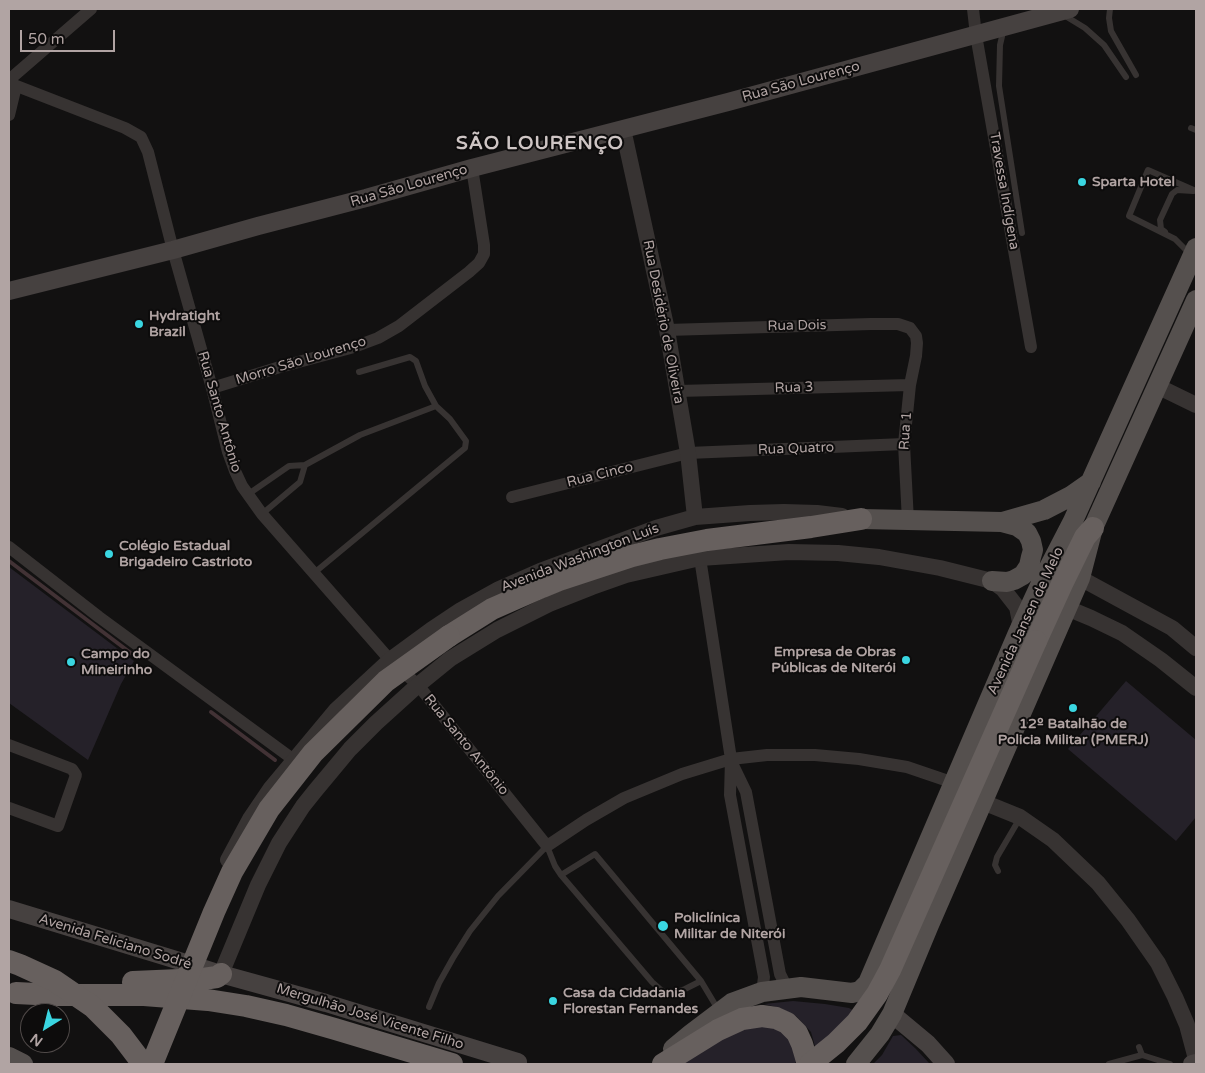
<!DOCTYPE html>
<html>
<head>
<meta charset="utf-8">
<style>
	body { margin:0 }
	#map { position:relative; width:1205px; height:1073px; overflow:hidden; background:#121111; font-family:"Varela Round",sans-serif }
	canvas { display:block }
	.frame { position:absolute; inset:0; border:10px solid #b1a4a3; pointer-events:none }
	.north { position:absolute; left:20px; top:1003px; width:50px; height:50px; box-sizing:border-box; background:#0d0c0c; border:1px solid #4f4948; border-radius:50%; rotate:216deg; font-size:14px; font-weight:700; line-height:20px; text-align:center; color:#b1a4a3 }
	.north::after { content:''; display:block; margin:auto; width:18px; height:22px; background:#3ad6e1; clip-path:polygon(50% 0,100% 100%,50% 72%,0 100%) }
	.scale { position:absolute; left:20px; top:30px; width:95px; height:22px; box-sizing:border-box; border:2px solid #b1a4a3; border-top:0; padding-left:6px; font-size:15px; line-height:18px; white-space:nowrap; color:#b1a4a3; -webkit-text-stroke:4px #0d0c0c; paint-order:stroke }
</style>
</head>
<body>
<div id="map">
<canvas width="1205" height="1073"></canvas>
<div class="frame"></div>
<div class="north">N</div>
<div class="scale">50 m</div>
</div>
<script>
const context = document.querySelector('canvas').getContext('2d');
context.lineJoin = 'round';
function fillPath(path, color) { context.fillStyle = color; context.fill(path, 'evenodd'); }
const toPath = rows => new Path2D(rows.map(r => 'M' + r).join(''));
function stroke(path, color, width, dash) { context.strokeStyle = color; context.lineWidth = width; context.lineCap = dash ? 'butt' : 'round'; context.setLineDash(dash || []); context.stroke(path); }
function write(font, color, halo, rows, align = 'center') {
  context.font = font + ' "Varela Round",sans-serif'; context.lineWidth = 4; context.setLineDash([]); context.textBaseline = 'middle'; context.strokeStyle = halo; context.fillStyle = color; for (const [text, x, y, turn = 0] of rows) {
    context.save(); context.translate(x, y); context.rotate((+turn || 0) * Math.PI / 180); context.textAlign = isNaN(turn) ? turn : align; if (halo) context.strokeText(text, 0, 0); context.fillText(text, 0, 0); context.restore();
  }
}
fillPath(toPath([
	[9,567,134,661,121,684,88,760,9,703],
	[1126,681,1196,740,1196,817,1176,841,1068,749],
	[793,1001,825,1004,849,1008,868,1019,816,1050,811,1032,796,1016,780,1008,764,1004],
	[748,1024,785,1029,797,1059,795,1064,678,1064],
	[901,1035,915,1048,930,1064,873,1064,882,1055,893,1036]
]), '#252129');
stroke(toPath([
	[9,561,136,657],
	[211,712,275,760]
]), '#423235', 4);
stroke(toPath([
	[1110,9,1109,18,1111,31,1136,75],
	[1062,14,1085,28,1104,45,1126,77],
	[1004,28,1000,45,999,86,1022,233],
	[1191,128,1196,130],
	[1165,232,1161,229,1160,220,1172,194,1177,190,1193,191],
	[1189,253,1175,239,1129,216,1148,170,1196,191],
	[359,372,410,357,416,361,425,386,436,406],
	[247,495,289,466,305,465,360,435,436,406,450,419,466,441,465,448,314,573],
	[262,514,300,482,305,465],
	[998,871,995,865,997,857,1020,818],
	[701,981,719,1011],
	[429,1007,439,983,453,958,470,931,498,896,547,846,555,866,561,875,652,982,661,990,667,993,674,993,685,989,701,981,595,854,561,875],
	[1139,1047,1142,1055,1170,1064],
	[1109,1064,1142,1055]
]), '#373332', 6);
stroke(toPath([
	[973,9,976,35,1031,347],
	[9,80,91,9],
	[9,83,125,128,141,137,148,152,173,250,212,388,228,452,235,471,242,486,262,514,390,660,418,685,547,846,586,820,624,798,682,774,731,759,767,755,815,755,859,759,907,767,954,783],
	[9,115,16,86],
	[667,330,871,324,898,324,910,328,916,336,917,343,916,356,910,385,904,444,908,521],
	[212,388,280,367,354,347,378,338,399,326,469,272,479,263,484,254,484,245,472,168],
	[678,391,910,385],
	[512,497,688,453,904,444],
	[9,547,99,617,294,760],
	[700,558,731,759,730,795,764,977,762,992],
	[9,745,72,769,76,775,58,826,9,808],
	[732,763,746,792,780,974,787,988]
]), '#373332', 12);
stroke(toPath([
	[623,129,667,330,688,453,695,517],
	[1157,386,1196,405],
	[1080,578,1172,628,1196,648],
	[1067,608,1091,618,1122,633,1161,660,1196,688],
	[983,802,1020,817,1053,840,1098,883,1128,920,1158,963,1175,997,1187,1025,1196,1059],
	[228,860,250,819,271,788,336,710,390,660,431,630,461,610,499,589,540,571,656,528,695,517,750,513,784,512,817,513,842,516],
	[221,974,258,885,279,843,303,806,315,791,350,749,376,723,418,685,450,659,497,630,549,604,592,587,626,575,700,558,789,552,838,553,879,557,940,568,992,581,1003,589,1017,607,1020,622,1018,630]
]), '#373332', 16);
stroke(toPath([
	[9,291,173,250,258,226,366,198,472,168,728,102,1070,9],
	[9,909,170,958,221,974,326,1003,518,1062],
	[892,1014,928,1044,946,1064],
	[1192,1064,1196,1063]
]), '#464140', 18);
stroke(toPath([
	[861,519,1002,522,1044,510,1071,496,1091,482],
	[992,581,1007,582,1014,580,1023,575,1029,566,1031,557,1033,550,1031,541,1027,533,1017,526,1002,522],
	[673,1049,691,1034,732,1003,762,992,801,987,852,993,860,991,868,983,1018,633,1043,579,1073,521,1196,248],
	[9,1057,23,1064],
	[856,1064,880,1034,892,1014,929,925,1080,578,1093,528,1196,300]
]), '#55504e', 20);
stroke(toPath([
	[449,636,492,609,542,587,559,580,632,556,660,549,707,540,811,527,861,519],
	[1036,641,1062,584,1085,537,1093,528],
	[133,982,203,979,217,977,221,974],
	[16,993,56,995,144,995,208,1000,246,1006,286,1015,335,1029,452,1064],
	[663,1064,718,1030,742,1019,762,1016,776,1018,787,1023,797,1033,802,1044,807,1061,807,1064]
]), '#67605e', 22);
stroke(toPath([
	[9,961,20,965,55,981,93,1007,121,1035,143,1064],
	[152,1064,214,912,232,872,269,809,313,753,386,681,449,636],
	[810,1064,836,1043,857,1022,877,994,890,970,1036,641]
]), '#67605e', 22);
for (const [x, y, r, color] of [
	[1082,182,5,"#3ad6e1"],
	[139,324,5,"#3ad6e1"],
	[109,554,5,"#3ad6e1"],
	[906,660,5,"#3ad6e1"],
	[71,662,5,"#3ad6e1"],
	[1073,708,5,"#3ad6e1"],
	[663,926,6,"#3ad6e1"],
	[553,1001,5,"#3ad6e1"]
]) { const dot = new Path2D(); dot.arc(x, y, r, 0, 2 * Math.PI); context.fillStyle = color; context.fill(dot); stroke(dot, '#0d0c0c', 2); }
write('14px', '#b1a4a3', '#0d0c0c', [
	["Rua São Lourenço",801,82,-15],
	["Rua São Lourenço",409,186,-16],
	["Travessa Indígena",1004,191,80],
	["Rua Desidério de Oliveira",663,322,79],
	["Rua Dois",797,326,-1],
	["Morro São Lourenço",301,361,-17],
	["Rua 3",794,388,-2],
	["Rua Santo Antônio",219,412,74],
	["Rua 1",906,431,-86],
	["Rua Quatro",796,449,-2],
	["Rua Cinco",600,475,-14],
	["Avenida Washington Luís",580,558,-21],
	["Avenida Jansen de Melo",1026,621,-65],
	["Rua Santo Antônio",466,745,51],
	["Avenida Feliciano Sodré",115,942,17],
	["Mergulhão José Vicente Filho",370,1017,17]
]);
write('bold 14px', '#b1a4a3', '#0d0c0c', [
	["Sparta Hotel",1092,182],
	["Hydratight",149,316],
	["Brazil",149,332],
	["Colégio Estadual",119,546],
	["Brigadeiro Castrioto",119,562],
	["Empresa de Obras",896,652,"right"],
	["Públicas de Niterói",896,668,"right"],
	["Campo do",81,654],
	["Mineirinho",81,670],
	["12º Batalhão de",1073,724,"center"],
	["Policia Militar (PMERJ)",1073,740,"center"],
	["Policlínica",674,918],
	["Militar de Niterói",674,934],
	["Casa da Cidadania",563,993],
	["Florestan Fernandes",563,1009]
], 'left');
context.letterSpacing = '1px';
write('bold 19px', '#cec5c4', '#0d0c0c', [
	["SÃO LOURENÇO",540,144]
]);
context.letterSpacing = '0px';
</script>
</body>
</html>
